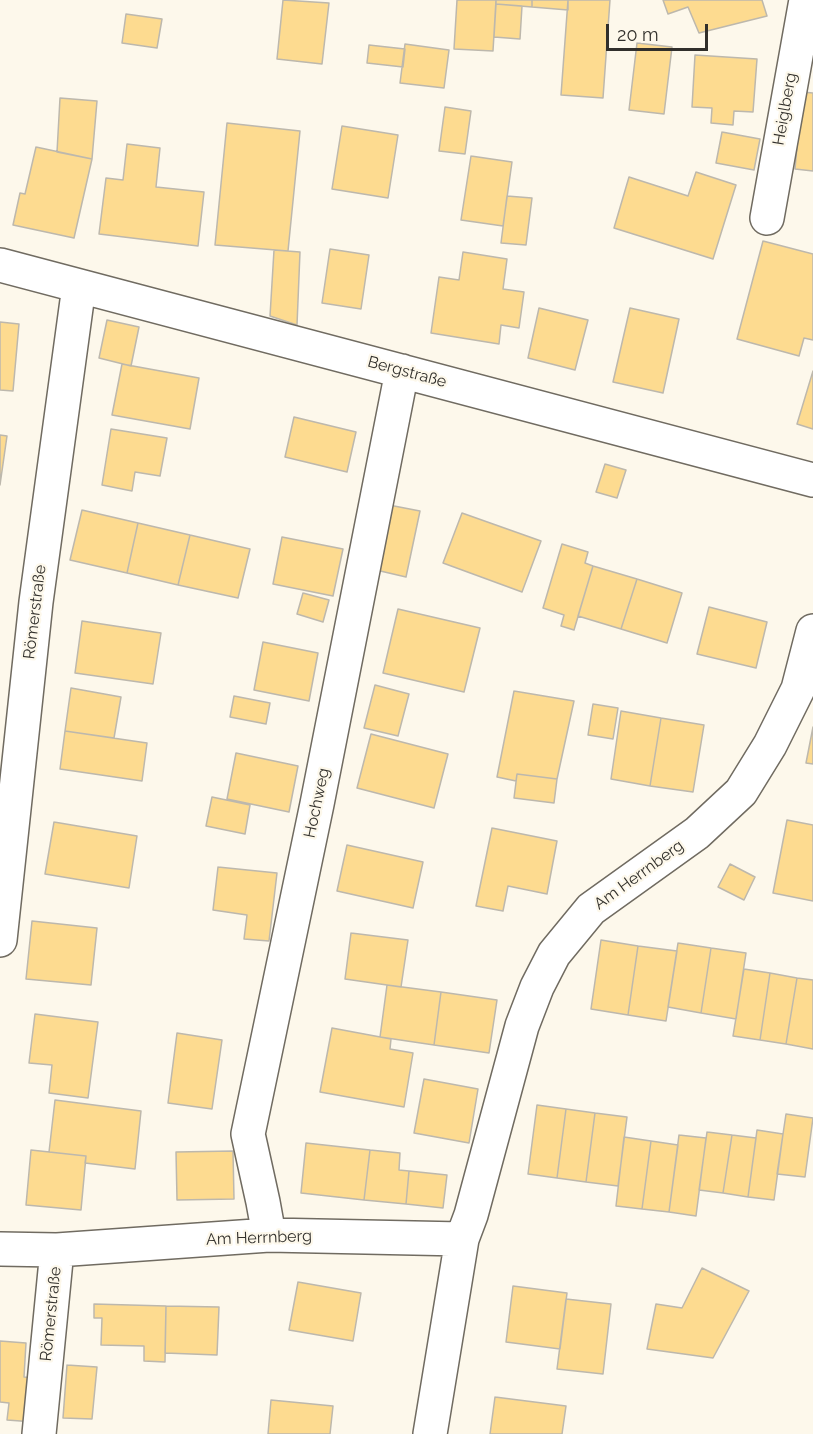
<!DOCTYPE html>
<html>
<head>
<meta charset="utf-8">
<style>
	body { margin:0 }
	#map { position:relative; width:813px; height:1434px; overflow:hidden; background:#fdf8eb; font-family:Raleway,sans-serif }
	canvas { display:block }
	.scale { position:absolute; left:606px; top:24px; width:102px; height:27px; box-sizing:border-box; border:3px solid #312f2b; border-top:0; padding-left:8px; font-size:18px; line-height:21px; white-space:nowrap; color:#312f2b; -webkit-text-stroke:4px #fdf8eb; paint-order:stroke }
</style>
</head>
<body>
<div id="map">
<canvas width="813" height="1434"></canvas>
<div class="scale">20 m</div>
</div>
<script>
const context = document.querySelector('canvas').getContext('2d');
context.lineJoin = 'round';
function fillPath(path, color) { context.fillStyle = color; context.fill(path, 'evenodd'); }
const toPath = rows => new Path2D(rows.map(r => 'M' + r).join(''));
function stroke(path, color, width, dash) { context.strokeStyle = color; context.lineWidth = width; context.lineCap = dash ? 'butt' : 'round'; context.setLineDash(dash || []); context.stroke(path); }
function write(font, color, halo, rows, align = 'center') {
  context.font = font + ' Raleway,sans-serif'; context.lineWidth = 4.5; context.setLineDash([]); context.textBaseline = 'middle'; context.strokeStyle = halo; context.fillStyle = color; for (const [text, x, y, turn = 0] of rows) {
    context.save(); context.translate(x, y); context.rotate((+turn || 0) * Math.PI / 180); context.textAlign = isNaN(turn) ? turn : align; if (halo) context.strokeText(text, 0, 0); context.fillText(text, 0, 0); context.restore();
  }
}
const building = toPath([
	[283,0,329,3,322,64,277,59,283,0],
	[457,0,496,0,493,51,454,49,457,0],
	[496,0,532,0,532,7,496,4,496,0],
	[532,0,568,0,568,10,532,7,532,0],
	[568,0,610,0,603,98,561,95,568,0],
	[663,0,762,0,767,16,699,33,688,7,668,14,663,0],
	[496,4,522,6,520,39,494,37,496,4],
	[126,14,162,19,157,48,122,43,126,14],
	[637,43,672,47,664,114,629,110,637,43],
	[405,44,449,50,444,88,400,83,405,44],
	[369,45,405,49,403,67,367,63,369,45],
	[695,55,757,59,753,112,734,111,733,125,711,123,712,108,692,107,695,55],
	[802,92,813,93,813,171,795,169,802,92],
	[60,98,97,101,92,159,57,152,60,98],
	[445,107,471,111,465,154,439,151,445,107],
	[227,123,300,131,288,251,215,245,227,123],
	[342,126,398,135,388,198,332,189,342,126],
	[722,132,760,139,754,170,716,163,722,132],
	[127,144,160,148,156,187,204,192,198,246,99,234,106,178,123,180,127,144],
	[36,147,92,159,74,238,13,225,20,193,25,194,36,147],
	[471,156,512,162,503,226,461,220,471,156],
	[696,172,736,185,713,259,614,228,629,177,688,196,696,172],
	[507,196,532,198,526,245,501,243,507,196],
	[763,241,813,254,813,340,804,338,799,356,737,339,763,241],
	[330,249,369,255,361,309,322,303,330,249],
	[274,250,300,252,297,325,270,316,274,250],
	[463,252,507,259,503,289,524,292,519,328,501,325,499,344,431,333,439,277,459,280,463,252],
	[539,308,588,320,575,370,528,358,539,308],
	[630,308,679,319,663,393,613,382,630,308],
	[107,320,139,327,131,366,99,358,107,320],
	[0,322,19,324,13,391,0,390,0,322],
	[122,364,199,378,190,429,112,415,122,364],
	[813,371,813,429,797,424,813,371],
	[294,417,356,432,347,472,285,457,294,417],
	[111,429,167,438,160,476,135,472,132,491,102,485,111,429],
	[0,435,7,436,0,485,0,435],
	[605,464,626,470,617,498,596,492,605,464],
	[389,505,420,511,406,577,376,570,389,505],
	[82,510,138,523,127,573,70,560,82,510],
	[462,513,541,541,522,592,443,563,462,513],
	[138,523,190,535,178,585,127,573,138,523],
	[190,535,250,549,238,598,178,585,190,535],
	[282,537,343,549,333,596,273,584,282,537],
	[562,544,588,552,585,563,593,566,574,630,561,626,564,615,543,608,562,544],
	[593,566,637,579,621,629,578,616,593,566],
	[637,579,682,593,667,643,621,629,637,579],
	[303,593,329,600,323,622,297,614,303,593],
	[709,607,767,622,756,668,697,654,709,607],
	[398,609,480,628,464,692,383,673,398,609],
	[82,621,161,633,153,684,75,673,82,621],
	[263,642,318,653,309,701,254,690,263,642],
	[375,685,409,694,398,736,364,728,375,685],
	[71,688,121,697,114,738,65,731,71,688],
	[514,691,574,701,557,779,517,774,516,781,497,777,514,691],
	[234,696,270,703,266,724,230,717,234,696],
	[593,704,618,708,613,739,588,735,593,704],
	[621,711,661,718,650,786,611,779,621,711],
	[661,718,704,725,693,792,650,786,661,718],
	[813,727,813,764,806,763,813,727],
	[65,731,147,743,142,781,60,769,65,731],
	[371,734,448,754,434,808,357,788,371,734],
	[236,753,298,766,289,812,227,799,236,753],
	[517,774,557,779,554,803,514,798,517,774],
	[212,797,250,805,245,834,206,826,212,797],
	[787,820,813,825,813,901,773,893,787,820],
	[54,822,137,836,129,888,45,874,54,822],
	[492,828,557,841,547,894,508,886,503,911,476,906,492,828],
	[347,845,423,862,413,908,337,891,347,845],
	[730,864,755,877,744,900,718,887,730,864],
	[218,867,277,873,269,941,244,939,247,915,213,910,218,867],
	[32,921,97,928,91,985,26,979,32,921],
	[351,933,408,940,401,987,345,979,351,933],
	[601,940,638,946,628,1015,591,1009,601,940],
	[678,943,711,948,701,1013,668,1007,678,943],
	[638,946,677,951,666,1021,628,1015,638,946],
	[711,948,746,953,736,1019,701,1013,711,948],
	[744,969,770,973,760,1040,733,1036,744,969],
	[770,973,797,978,786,1044,760,1040,770,973],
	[797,978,813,980,813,1049,786,1044,797,978],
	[387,985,441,992,434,1045,380,1037,387,985],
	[441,992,497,1000,489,1053,434,1045,441,992],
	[35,1014,98,1022,88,1098,49,1093,52,1065,29,1063,35,1014],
	[332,1028,391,1039,390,1049,413,1053,404,1107,320,1092,332,1028],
	[177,1033,222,1040,212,1109,168,1103,177,1033],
	[424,1079,478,1089,469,1143,414,1133,424,1079],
	[55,1100,141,1111,135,1169,85,1163,86,1156,49,1152,55,1100],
	[537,1105,566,1109,557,1178,528,1174,537,1105],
	[566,1109,595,1113,586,1182,557,1178,566,1109],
	[595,1113,627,1117,618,1186,586,1182,595,1113],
	[786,1114,813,1118,805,1177,777,1174,786,1114],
	[757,1130,783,1134,774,1200,748,1197,757,1130],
	[707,1132,732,1135,723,1193,699,1190,707,1132],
	[679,1135,706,1138,696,1216,669,1212,679,1135],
	[732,1135,756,1138,748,1197,723,1193,732,1135],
	[624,1137,651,1141,642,1209,616,1206,624,1137],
	[651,1141,678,1145,669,1212,642,1209,651,1141],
	[306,1143,370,1150,364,1200,301,1193,306,1143],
	[31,1150,86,1156,81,1210,26,1205,31,1150],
	[370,1150,400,1153,399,1170,409,1171,406,1204,364,1200,370,1150],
	[233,1151,234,1199,177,1200,176,1152,233,1151],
	[409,1171,447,1175,443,1208,406,1204,409,1171],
	[702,1268,749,1291,713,1358,647,1349,656,1304,682,1308,702,1268],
	[298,1282,361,1293,353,1341,289,1330,298,1282],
	[513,1286,567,1293,560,1349,506,1342,513,1286],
	[566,1299,611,1304,603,1374,557,1369,566,1299],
	[94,1304,166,1306,165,1362,144,1361,144,1346,101,1345,102,1318,94,1318,94,1304],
	[166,1306,219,1307,217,1355,165,1353,166,1306],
	[0,1341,26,1343,24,1377,37,1378,34,1422,7,1420,9,1403,0,1402,0,1341],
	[67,1365,97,1367,92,1419,63,1418,67,1365],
	[495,1397,566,1406,562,1434,490,1434,495,1397],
	[271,1400,333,1406,330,1434,268,1434,271,1400]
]);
fillPath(building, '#fddb90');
stroke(building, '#bdb8ad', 1.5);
const minor = toPath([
	[767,218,806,0],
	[0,265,813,480],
	[0,940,36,602,79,286],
	[269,1235,263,1202,248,1134,317,804,402,371],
	[0,1249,57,1250,39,1434],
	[57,1250,269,1235,462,1239],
	[430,1434,462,1239,471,1215,522,1026,537,987,554,954,591,909,697,833,741,792,770,745,798,689,813,631]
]);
stroke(minor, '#706b61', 36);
stroke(minor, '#fff', 33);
write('16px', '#312f2b', '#fdf8eb', [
	["Heiglberg",785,109,-80],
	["Bergstraße",407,372,15],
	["Römerstraße",35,612,-83],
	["Hochweg",317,803,-78],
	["Am Herrnberg",639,875,-36],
	["Am Herrnberg",259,1238,-2],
	["Römerstraße",51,1314,-84]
]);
</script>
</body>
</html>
